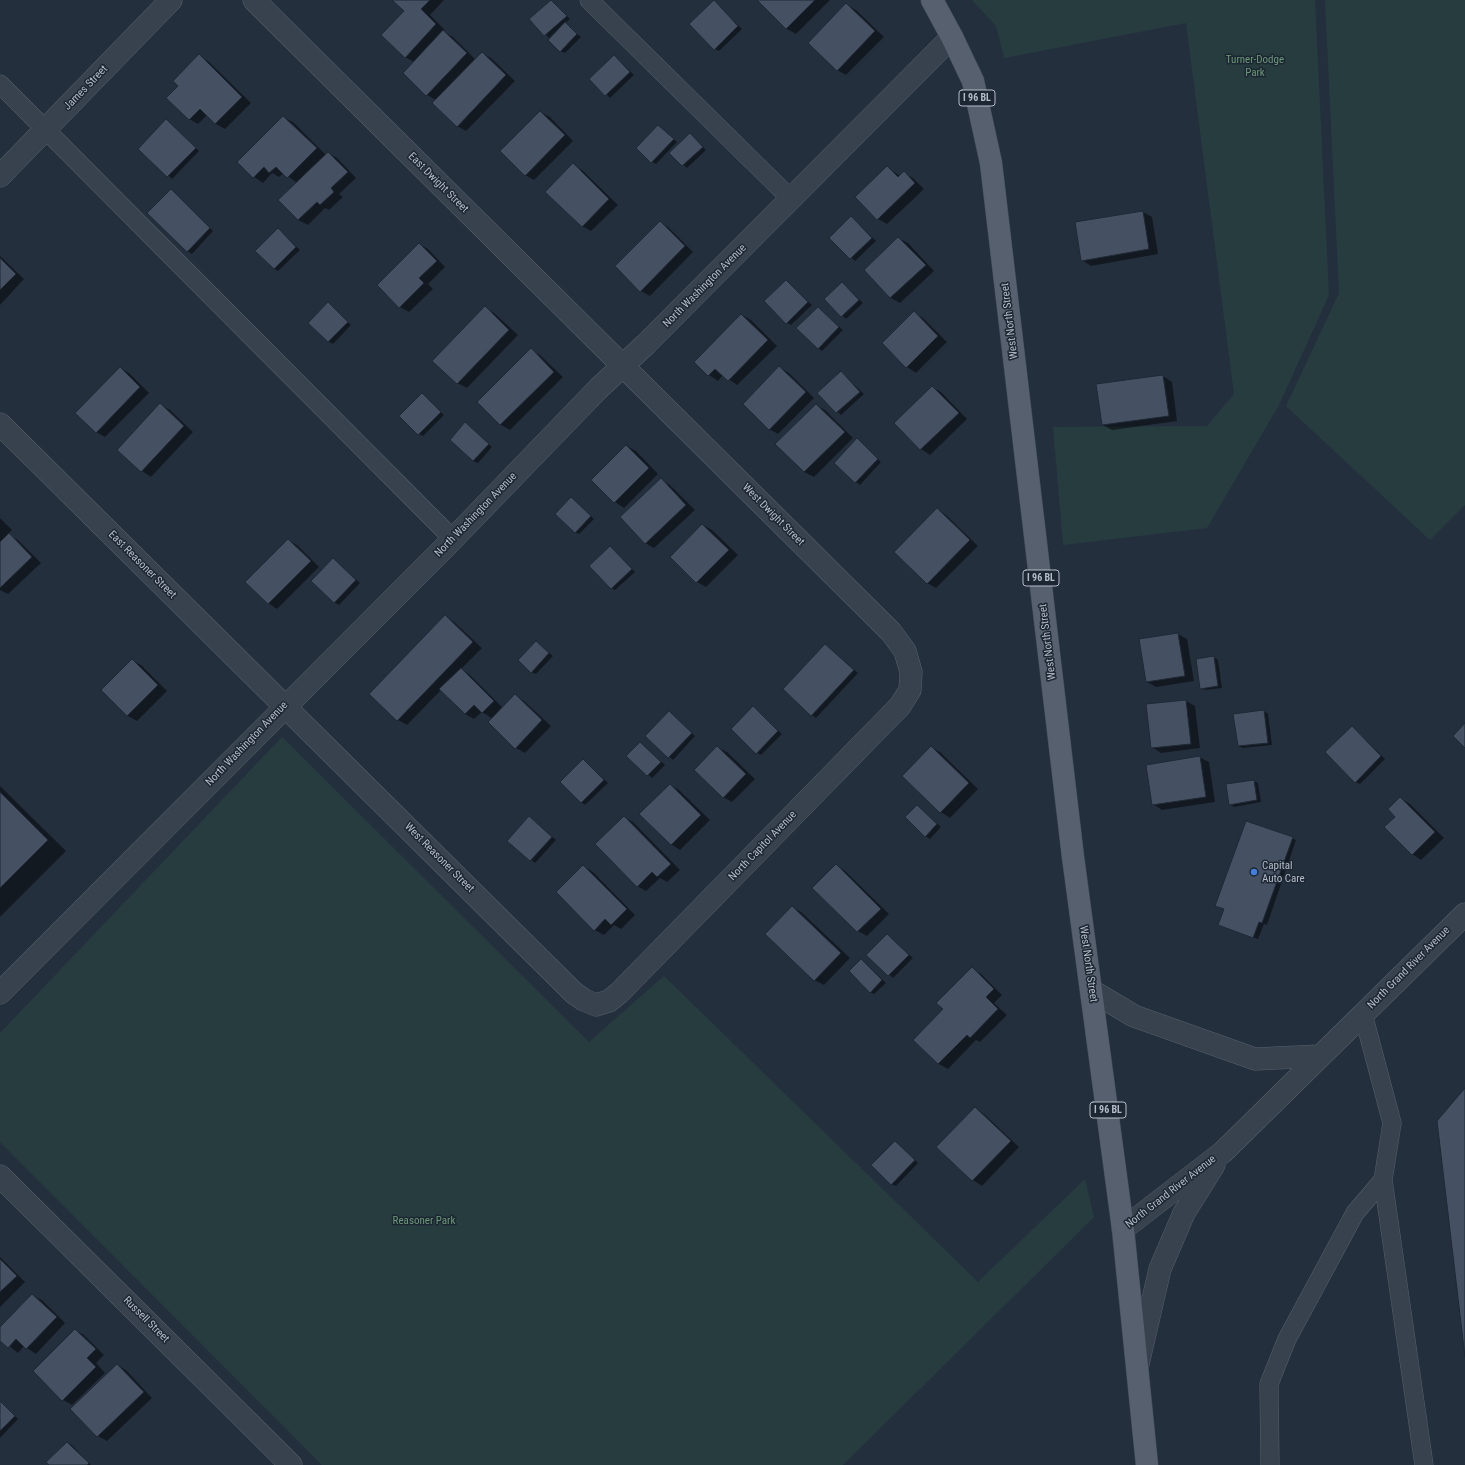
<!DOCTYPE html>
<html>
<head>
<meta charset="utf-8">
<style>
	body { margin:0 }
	canvas { display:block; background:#242f3e }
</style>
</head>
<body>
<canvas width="1465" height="1465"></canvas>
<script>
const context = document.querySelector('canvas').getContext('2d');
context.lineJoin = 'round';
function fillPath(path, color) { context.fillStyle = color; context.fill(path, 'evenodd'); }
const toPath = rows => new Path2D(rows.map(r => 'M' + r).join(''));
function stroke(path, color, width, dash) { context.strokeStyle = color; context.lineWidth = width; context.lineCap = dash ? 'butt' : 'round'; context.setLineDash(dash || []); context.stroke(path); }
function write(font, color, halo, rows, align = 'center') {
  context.font = font + ' "Roboto Condensed",sans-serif'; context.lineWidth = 3; context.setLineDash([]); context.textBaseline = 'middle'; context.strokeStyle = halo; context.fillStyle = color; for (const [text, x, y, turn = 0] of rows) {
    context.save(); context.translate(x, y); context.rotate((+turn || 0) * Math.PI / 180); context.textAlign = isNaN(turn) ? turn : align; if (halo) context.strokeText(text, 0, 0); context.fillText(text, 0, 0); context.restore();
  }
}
fillPath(toPath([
	[972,0,1315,0,1329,295,1279,405,1207,528,1063,545,1053,427,1207,426,1234,394,1186,23,1004,58,996,26],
	[1325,0,1465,0,1465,505,1430,540,1286,406,1339,293],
	[282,737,589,1042,664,976,978,1282,1085,1179,1094,1217,843,1465,322,1465,0,1142,0,1033]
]), '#263c3f');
fillPath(toPath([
	[394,0,444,0,430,15,445,30,443,31,453,37,476,60,482,53,491,58,515,81,466,131,457,126,436,100,427,95,414,62,405,57,406,11],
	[758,0,830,0,796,34,787,29],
	[552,1,570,19,565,23,581,37,565,53,560,51,554,33,549,38,531,19],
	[714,2,742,29,719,51,715,49],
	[846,4,856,10,884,37,846,75,837,70],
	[199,56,208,61,251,103,225,129,216,124,207,115,198,124,189,119,179,86],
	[615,56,634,75,610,98,591,79],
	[540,112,550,117,573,141,534,180,525,175],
	[283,117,293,122,326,155,328,153,337,158,356,178,339,194,343,197,329,210,325,208,308,225,298,220,279,200,297,183,284,173,279,177,272,173,263,183,254,177,239,162],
	[166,121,199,151,172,179,139,149],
	[659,126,677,142,656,164,652,162],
	[690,134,706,150,687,168,671,153],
	[573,165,582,170,618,205,591,231,582,226],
	[887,167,900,176,904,173,913,178,924,189,887,224,878,219],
	[171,190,213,231,192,254,187,251],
	[1143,212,1152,217,1158,254,1091,266,1082,260],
	[851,217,876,241,855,261,831,238],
	[660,222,669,228,693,252,650,296,641,291],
	[278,229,300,250,278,271,274,269],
	[898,238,908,243,934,271,900,303,891,298,865,270],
	[419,244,428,249,445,267,428,284,433,289,409,312,400,307],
	[0,256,24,279,0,305],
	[786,281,812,305,791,325,787,323],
	[842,283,863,303,846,319,825,299],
	[329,304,351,325,333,344,328,341],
	[485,308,494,313,518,335,467,388,457,383],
	[818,308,843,330,822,351,818,348],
	[914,313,923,318,947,342,916,373,907,367],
	[742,315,751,320,777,346,737,385,723,375,718,381,709,375,695,362],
	[531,350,540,355,563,377,510,430,501,425,479,402],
	[779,367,789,373,814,398,778,434,769,429],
	[120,368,129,373,149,393,105,437,96,432],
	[841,372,864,394,841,415,819,393],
	[1163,376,1172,382,1177,421,1112,430,1103,425],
	[932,387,941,392,967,419,930,455,921,449,895,423],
	[422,395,444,415,423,436,419,434],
	[161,405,170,410,193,432,151,477,142,471,118,450],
	[816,405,825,410,853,438,814,477,804,472,777,444],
	[466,423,492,447,478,463,473,461],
	[857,440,881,462,860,485,856,482],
	[627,446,636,451,658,474,624,508,615,502,592,480],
	[661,479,670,485,695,510,654,548,645,543],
	[571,498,594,519,579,534,575,532],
	[937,509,946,515,978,546,936,588,927,583],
	[0,518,12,530,8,534,18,540,41,563,8,594,0,590],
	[703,525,712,530,738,555,706,587,697,582,672,557],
	[288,540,297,545,319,567,277,609,268,603],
	[610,547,635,572,615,590,611,588],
	[333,559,360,583,339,605,334,602],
	[445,616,454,622,482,648,461,669,470,675,503,708,515,695,524,701,551,726,525,753,516,748,493,719,482,712,474,719,465,714,441,690,407,725,398,720,370,694],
	[1178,634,1187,639,1194,681,1156,687,1147,682],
	[536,642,553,656,536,674,531,672],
	[826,645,858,673,816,718,812,715],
	[1214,657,1218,660,1222,688,1205,690,1201,688],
	[132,660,141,665,167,691,137,721,128,716,102,690],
	[1186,701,1195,706,1200,748,1161,753,1152,747],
	[753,708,782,734,761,755,757,753],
	[1264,711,1268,714,1272,745,1243,748,1238,746],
	[673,715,695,736,673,760,646,736],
	[1352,727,1385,759,1360,784,1355,782],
	[641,743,665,765,652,778,628,756],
	[717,747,727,752,755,779,732,802,723,797],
	[931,747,940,752,978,789,950,818,941,812,904,776],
	[1199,757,1209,762,1215,802,1162,810,1153,804],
	[583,760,608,783,585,805,581,802],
	[1254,781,1258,783,1261,802,1234,807,1230,804],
	[670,785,679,790,710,820,680,850,671,844],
	[0,786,66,851,0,917],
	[1400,798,1410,804,1444,838,1421,860,1412,854,1396,817],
	[917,806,941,827,930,839,925,836],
	[624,817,633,822,680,870,667,882,660,878,646,891,637,886],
	[533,820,556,840,535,863,508,840],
	[1292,838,1296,840,1267,925,1264,924,1258,939,1220,925,1225,909,1217,906],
	[836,865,845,871,889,914,867,936,858,931,814,888],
	[583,866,593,872,635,915,621,929,614,925,604,935,595,930],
	[792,907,801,912,850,958,824,985,814,980],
	[887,935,913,958,893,978,868,955],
	[862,960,886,983,874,994,870,992],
	[972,969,981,974,1002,995,994,1003,1007,1015,980,1042,976,1040,948,1069,939,1064,915,1040,944,1009],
	[975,1108,984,1114,1019,1147,982,1186,973,1180,938,1147],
	[895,1142,918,1163,896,1186,891,1184],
	[0,1257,25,1282,0,1307],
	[32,1295,42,1300,65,1323,36,1354,24,1346,18,1353,0,1339,0,1328],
	[75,1330,84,1335,104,1355,96,1363,105,1373,72,1405,63,1400],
	[117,1365,126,1370,152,1398,107,1441,98,1436],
	[0,1401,18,1419,0,1438],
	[68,1443,72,1445,91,1465,50,1465]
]), '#0007');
const building = toPath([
	[392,0,430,0,421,9,436,24,405,58,381,35,404,11,392,0],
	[551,0,567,16,544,36,529,19,551,0],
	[714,0,738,26,714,50,689,24,714,0],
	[757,0,815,0,786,29,757,0],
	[846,3,875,31,837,71,808,43,846,3],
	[565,22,577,34,560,52,548,40,565,22],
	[443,30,467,53,426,96,403,73,443,30],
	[482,52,506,75,457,127,432,103,482,52],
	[199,54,242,97,215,124,200,109,189,120,166,98,178,86,173,81,199,54],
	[614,55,630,72,605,96,589,79,614,55],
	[540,111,565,135,525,176,500,151,540,111],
	[283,116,317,148,287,178,276,167,269,173,264,167,253,178,237,162,283,116],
	[166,119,196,148,167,177,138,149,166,119],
	[658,125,674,139,651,163,636,148,658,125],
	[690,133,703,147,682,166,669,153,690,133],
	[328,152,348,172,331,188,334,192,320,205,317,202,298,220,278,200,328,152],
	[573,163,609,199,582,227,545,192,573,163],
	[887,166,898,177,904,171,915,183,877,220,855,197,887,166],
	[171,189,210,228,187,252,147,213,171,189],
	[1143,211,1149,249,1081,261,1075,222,1143,211],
	[851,216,872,238,850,259,829,238,851,216],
	[660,221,685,246,640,292,615,266,660,221],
	[278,228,296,247,274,269,255,251,278,228],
	[898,237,926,265,890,298,864,270,898,237],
	[419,243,437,261,419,278,424,283,399,308,377,285,419,243],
	[0,258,16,274,0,290,0,258],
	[786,280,808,302,786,324,764,301,786,280],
	[842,282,859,300,841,317,824,299,842,282],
	[328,302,348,322,328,342,308,323,328,302],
	[485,306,509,330,457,384,432,361,485,306],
	[818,307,839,327,818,349,796,328,818,307],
	[914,311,938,336,906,368,882,343,914,311],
	[741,314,768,340,728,381,715,369,708,376,694,362,741,314],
	[531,348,554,372,500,425,477,402,531,348],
	[779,366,806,392,769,430,743,404,779,366],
	[120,367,140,387,96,433,75,413,120,367],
	[841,371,860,392,836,413,817,393,841,371],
	[1163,375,1169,416,1102,425,1096,384,1163,375],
	[932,386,959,413,920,450,894,423,932,386],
	[422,393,441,412,418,435,399,416,422,393],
	[160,403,184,426,141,472,117,450,160,403],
	[816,404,845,432,804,472,775,444,816,404],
	[465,422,489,444,473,461,450,440,465,422],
	[857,438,878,459,855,483,834,463,857,438],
	[626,445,649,468,614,503,591,480,626,445],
	[661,478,686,505,645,544,620,517,661,478],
	[571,497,591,516,575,533,555,514,571,497],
	[937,508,970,540,927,584,894,552,937,508],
	[702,524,729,550,696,583,670,557,702,524],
	[9,533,32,557,0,588,0,542,9,533],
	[288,539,311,561,268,604,245,582,288,539],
	[610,546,632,569,611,589,589,566,610,546],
	[333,558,356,580,334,603,311,581,333,558],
	[445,615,473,642,397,721,369,694,445,615],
	[1178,633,1185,676,1146,682,1139,639,1178,633],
	[536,641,549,653,531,673,518,660,536,641],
	[825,644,854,670,811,716,783,689,825,644],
	[1214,656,1218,686,1200,689,1196,659,1214,656],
	[132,659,158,685,127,716,101,690,132,659],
	[461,668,494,701,482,713,474,705,465,714,439,689,461,668],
	[515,694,542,720,515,749,488,722,515,694],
	[1186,700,1191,744,1151,748,1146,704,1186,700],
	[753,706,778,731,756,754,731,729,753,706],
	[1264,710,1268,743,1238,746,1233,714,1264,710],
	[669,711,692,733,668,758,645,736,669,711],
	[1465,723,1465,748,1453,736,1465,723],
	[1352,726,1381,756,1355,783,1325,752,1352,726],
	[640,742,661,762,647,776,626,756,640,742],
	[717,746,746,774,723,798,694,770,717,746],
	[931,746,969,783,940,813,902,776,931,746],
	[1200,756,1206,797,1152,805,1146,765,1200,756],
	[583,759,604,780,581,803,560,782,583,759],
	[1254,780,1257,800,1229,805,1226,784,1254,780],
	[670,784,701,815,671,845,639,814,670,784],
	[0,792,48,840,0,888,0,792],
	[1400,797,1435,832,1412,855,1384,827,1395,817,1388,809,1400,797],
	[917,805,937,824,925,837,905,817,917,805],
	[529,816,552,837,530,861,507,841,529,816],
	[624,816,671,864,657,877,652,872,637,887,595,844,624,816],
	[1246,821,1293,837,1262,923,1259,922,1253,938,1218,925,1224,909,1215,906,1246,821],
	[836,864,881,909,857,932,812,888,836,864],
	[583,865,627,909,611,925,605,919,594,931,556,892,583,865],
	[792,906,841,953,814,981,765,934,792,906],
	[887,934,909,955,888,976,866,955,887,934],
	[861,959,882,980,870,993,849,971,861,959],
	[972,967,994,989,986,997,998,1009,970,1038,967,1035,938,1064,913,1040,943,1009,936,1003,972,967],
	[1465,1088,1465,1357,1437,1121,1465,1088],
	[975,1107,1011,1141,972,1181,936,1147,975,1107],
	[895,1141,915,1160,891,1185,871,1165,895,1141],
	[0,1259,17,1276,0,1292,0,1259],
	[32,1294,57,1317,26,1349,16,1339,8,1348,0,1341,0,1327,32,1294],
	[75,1329,96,1349,87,1358,96,1367,62,1401,33,1371,75,1329],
	[117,1364,144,1392,97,1437,70,1409,117,1364],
	[0,1401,15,1416,0,1431,0,1401],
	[67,1442,89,1463,87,1465,49,1465,46,1462,67,1442]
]);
fillPath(building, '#455162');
stroke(building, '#1f2835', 1);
const service = toPath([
	[589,0,791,199],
	[0,84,453,539],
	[1383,1180,1424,1465],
	[1270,1465,1269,1384,1287,1339,1355,1213,1383,1180,1392,1123,1363,1014]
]);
const minor = toPath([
	[0,176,171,0],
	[0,424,574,993,584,1000,596,1005,609,1001,619,993,900,706,910,690,911,672,905,651,891,632,254,0],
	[0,993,453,539,598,389,646,344,952,37],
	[0,1176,291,1465]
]);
const tertiary = toPath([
	[1092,991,1134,1016,1255,1059,1319,1056],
	[1123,1229,1223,1152,1465,914],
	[1138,1364,1160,1269,1184,1213,1214,1165]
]);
const primary = toPath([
	[932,0,952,37,973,81,991,163,1073,857,1123,1229,1147,1465]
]);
stroke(service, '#565f6c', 19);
stroke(minor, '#565f6c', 23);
stroke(tertiary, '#565f6c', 23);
stroke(primary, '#414a57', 23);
stroke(service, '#38414e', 18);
stroke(minor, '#38414e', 22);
stroke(tertiary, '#38414e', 22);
stroke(primary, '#56606e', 22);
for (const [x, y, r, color] of [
	[1254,872,4,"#3f7fe0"]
]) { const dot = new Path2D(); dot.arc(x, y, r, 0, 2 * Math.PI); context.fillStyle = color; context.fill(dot); stroke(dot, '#1d2633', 1.5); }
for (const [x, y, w] of [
	[977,98,36],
	[1041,578,36],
	[1108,1110,36]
]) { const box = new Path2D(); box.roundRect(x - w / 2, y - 8, w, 16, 3); context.fillStyle = '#1d2633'; context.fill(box); stroke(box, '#b4bcc9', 1); }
write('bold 10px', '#b4bcc9', null, [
	["I 96 BL",977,98],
	["I 96 BL",1041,578],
	["I 96 BL",1108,1110]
]);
write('11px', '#6b9a76', '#1d2633', [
	["Turner-Dodge",1255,60],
	["Park",1255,73],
	["Reasoner Park",424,1221]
]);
write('11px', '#b4bcc9', '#1d2633', [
	["James Street",86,88,-46],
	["East Dwight Street",438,183,45],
	["North Washington Avenue",705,286,-45],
	["West North Street",1010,321,-97],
	["North Washington Avenue",476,515,-46],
	["West Dwight Street",773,515,45],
	["East Reasoner Street",142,565,45],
	["West North Street",1048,642,-97],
	["North Washington Avenue",247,744,-46],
	["North Capitol Avenue",763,846,-46],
	["West Reasoner Street",439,858,45],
	["West North Street",1088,964,82],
	["North Grand River Avenue",1409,968,-45],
	["North Grand River Avenue",1171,1192,-38],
	["Russell Street",146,1320,45]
]);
write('11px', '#b4bcc9', '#1d2633', [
	["Capital",1262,866],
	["Auto Care",1262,879]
], 'left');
</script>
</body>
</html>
